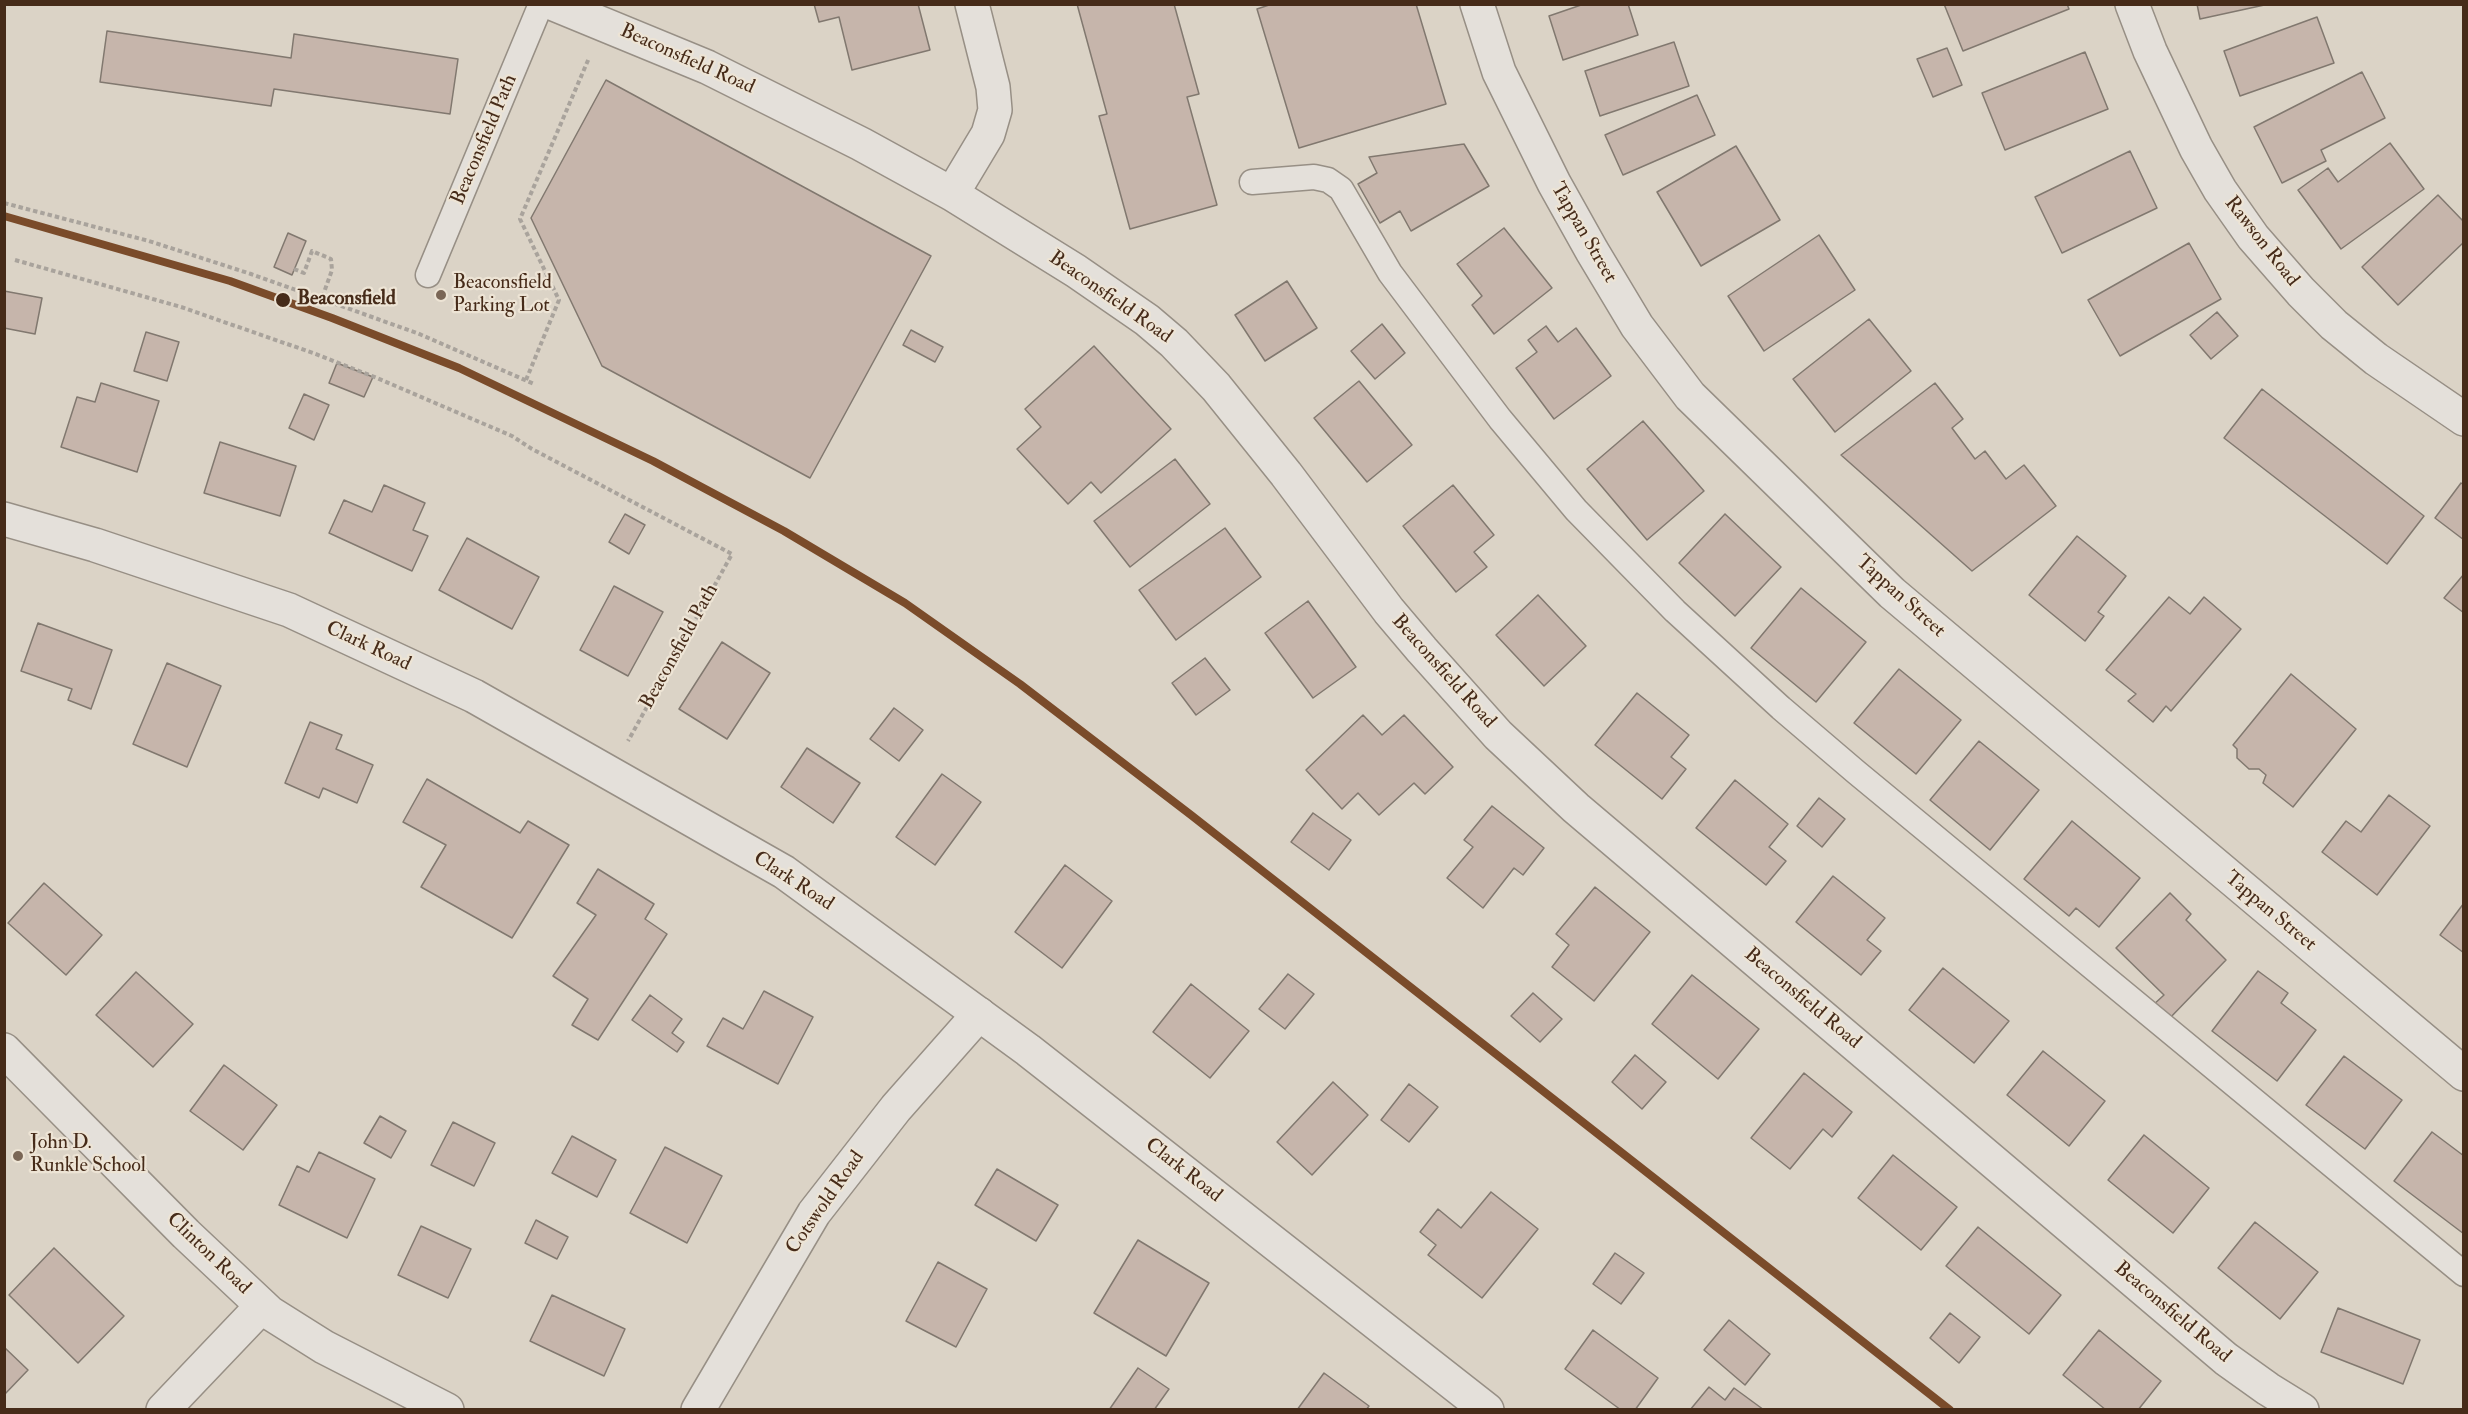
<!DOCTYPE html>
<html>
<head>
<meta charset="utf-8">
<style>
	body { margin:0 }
	#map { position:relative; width:2468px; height:1414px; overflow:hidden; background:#dbd3c6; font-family:"IM FELL Double Pica",serif }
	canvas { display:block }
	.frame { position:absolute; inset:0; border:6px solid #462b19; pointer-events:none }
</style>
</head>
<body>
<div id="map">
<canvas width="2468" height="1414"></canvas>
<div class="frame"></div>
</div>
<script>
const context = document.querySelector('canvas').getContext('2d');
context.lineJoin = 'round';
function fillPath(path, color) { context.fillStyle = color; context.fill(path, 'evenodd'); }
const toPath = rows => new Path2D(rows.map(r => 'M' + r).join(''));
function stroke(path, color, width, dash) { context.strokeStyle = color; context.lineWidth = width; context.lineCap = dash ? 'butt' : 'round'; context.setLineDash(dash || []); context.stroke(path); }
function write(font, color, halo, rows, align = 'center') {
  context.font = font + ' "IM FELL Double Pica",serif'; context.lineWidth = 4.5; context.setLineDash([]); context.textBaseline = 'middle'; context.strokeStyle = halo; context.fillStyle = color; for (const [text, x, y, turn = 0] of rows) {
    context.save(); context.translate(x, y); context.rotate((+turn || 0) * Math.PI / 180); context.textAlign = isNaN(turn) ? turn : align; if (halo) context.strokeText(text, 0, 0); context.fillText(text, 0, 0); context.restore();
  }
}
const building = toPath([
	[814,4,918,4,930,50,852,70,839,17,819,22,814,4],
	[1077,4,1174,4,1199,94,1187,97,1217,205,1130,229,1099,116,1107,114,1077,4],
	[1272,4,1416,4,1446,104,1299,148,1257,9,1272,4],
	[1584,4,1628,4,1638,35,1563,60,1549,16,1584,4],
	[1944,4,2067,4,2069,9,1963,51,1944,4],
	[2197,4,2269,4,2200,19,2197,4],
	[2317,17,2334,63,2240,96,2224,51,2317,17],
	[107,31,291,58,294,34,458,59,450,114,274,89,271,106,100,82,107,31],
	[1674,42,1689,86,1600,116,1585,71,1674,42],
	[1947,48,1962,85,1933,97,1917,59,1947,48],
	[2085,52,2108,109,2005,150,1982,93,2085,52],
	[2362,72,2385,118,2321,150,2326,161,2282,183,2254,127,2362,72],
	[606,80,931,256,810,478,602,366,531,218,606,80],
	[1697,95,1715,135,1623,175,1605,135,1697,95],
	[2390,143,2424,189,2341,249,2298,190,2328,168,2338,182,2390,143],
	[1464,144,1489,186,1411,231,1400,211,1380,223,1358,184,1377,173,1369,157,1464,144],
	[1736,146,1780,220,1701,266,1657,192,1736,146],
	[2130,151,2157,208,2062,253,2035,197,2130,151],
	[2438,195,2464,222,2464,242,2398,305,2362,267,2438,195],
	[1504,228,1552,288,1494,334,1472,305,1482,296,1457,264,1504,228],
	[288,233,306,241,292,275,274,267,288,233],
	[1819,235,1855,290,1764,351,1728,296,1819,235],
	[2189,243,2221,299,2120,356,2088,300,2189,243],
	[1287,281,1317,328,1265,361,1235,315,1287,281],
	[4,291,42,298,35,334,4,328,4,291],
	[2217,312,2238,336,2211,359,2190,335,2217,312],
	[1869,319,1911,371,1835,432,1793,379,1869,319],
	[1382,324,1405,353,1375,379,1351,351,1382,324],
	[1546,326,1558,342,1576,328,1611,376,1554,419,1516,368,1537,352,1528,340,1546,326],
	[911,330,943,347,935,362,903,345,911,330],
	[146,332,179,342,167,381,134,371,146,332],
	[1094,346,1171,429,1101,493,1091,482,1068,504,1017,449,1041,427,1025,409,1094,346],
	[337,363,373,377,364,397,329,383,337,363],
	[1359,381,1412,445,1367,482,1314,418,1359,381],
	[101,383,159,401,137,472,61,447,77,397,95,402,101,383],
	[1935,383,1963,419,1952,428,1975,459,1985,451,2006,479,2024,465,2056,506,1972,571,1841,455,1935,383],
	[2262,389,2424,516,2387,564,2224,438,2262,389],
	[304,394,329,405,314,440,289,428,304,394],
	[1643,421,1704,491,1647,540,1587,469,1643,421],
	[220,442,296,466,280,516,204,493,220,442],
	[1175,459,1210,504,1130,567,1094,521,1175,459],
	[2461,483,2464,485,2464,540,2435,518,2461,483],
	[384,485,425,503,413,530,428,536,412,571,329,533,344,500,372,512,384,485],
	[1453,485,1494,535,1474,552,1487,567,1456,592,1403,526,1453,485],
	[625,514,645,525,629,554,609,542,625,514],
	[1725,514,1781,567,1735,616,1679,563,1725,514],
	[1225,528,1261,577,1176,640,1139,590,1225,528],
	[2077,536,2126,576,2098,612,2104,616,2085,641,2029,595,2077,536],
	[467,538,539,577,512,629,439,590,467,538],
	[2464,574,2464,613,2444,598,2464,574],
	[614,586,663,612,628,676,580,650,614,586],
	[1801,588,1866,642,1816,702,1751,648,1801,588],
	[1538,595,1586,646,1544,686,1496,635,1538,595],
	[2169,597,2190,614,2204,597,2241,629,2171,711,2166,706,2153,722,2128,701,2136,694,2106,670,2169,597],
	[1308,601,1356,667,1313,698,1265,633,1308,601],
	[38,623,112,650,91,709,68,700,72,689,21,671,38,623],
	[722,642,770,673,727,739,679,709,722,642],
	[1205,658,1230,690,1196,715,1172,683,1205,658],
	[167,663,221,686,187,767,133,744,167,663],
	[1899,669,1961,720,1916,774,1854,723,1899,669],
	[2291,674,2356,729,2293,807,2263,783,2266,775,2259,769,2249,769,2237,758,2237,749,2233,745,2291,674],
	[1637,693,1689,735,1671,757,1686,769,1662,799,1595,745,1637,693],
	[894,708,923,730,899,761,870,739,894,708],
	[1363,715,1382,735,1404,715,1453,767,1425,794,1414,783,1379,815,1358,793,1342,809,1306,770,1363,715],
	[310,722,342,735,336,749,373,765,357,803,323,788,319,798,285,783,310,722],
	[1979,741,2039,790,1990,850,1930,800,1979,741],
	[807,748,860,783,833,823,781,787,807,748],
	[942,774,981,802,935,865,896,837,942,774],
	[427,779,520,833,528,821,569,845,512,938,421,887,446,845,403,822,427,779],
	[1735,780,1788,824,1769,847,1786,861,1766,885,1696,828,1735,780],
	[2389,795,2430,826,2377,895,2322,852,2346,821,2361,832,2389,795],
	[1819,798,1845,819,1822,847,1797,826,1819,798],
	[1492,806,1544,848,1523,875,1514,868,1483,908,1447,878,1473,847,1464,840,1492,806],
	[1313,813,1351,840,1329,870,1291,842,1313,813],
	[2072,821,2140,878,2099,927,2076,908,2069,916,2024,879,2072,821],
	[1065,865,1112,901,1062,968,1015,932,1065,865],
	[598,869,654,904,645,919,667,934,598,1040,572,1025,588,999,553,976,596,915,577,903,598,869],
	[1833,876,1885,918,1867,940,1881,951,1861,975,1796,922,1833,876],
	[44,883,102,935,66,975,8,923,44,883],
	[1595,887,1650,932,1594,1001,1552,967,1569,945,1556,934,1595,887],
	[2170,893,2191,914,2186,920,2226,960,2167,1021,2152,1006,2164,995,2116,948,2170,893],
	[2464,903,2464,953,2440,935,2464,903],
	[1943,968,2009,1021,1974,1063,1909,1010,1943,968],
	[2258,971,2288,993,2281,1003,2316,1030,2277,1081,2212,1031,2258,971],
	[136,972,193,1024,153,1067,96,1015,136,972],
	[1288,974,1314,994,1285,1029,1259,1009,1288,974],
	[1692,975,1759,1029,1718,1079,1652,1024,1692,975],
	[1191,984,1249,1031,1210,1078,1153,1032,1191,984],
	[764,991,813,1017,778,1084,707,1046,723,1018,743,1029,764,991],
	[1533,993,1562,1019,1540,1042,1511,1016,1533,993],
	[650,995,682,1019,672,1033,684,1042,677,1052,632,1020,650,995],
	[2043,1051,2105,1101,2069,1146,2007,1095,2043,1051],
	[1635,1055,1666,1082,1642,1109,1612,1082,1635,1055],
	[2344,1056,2402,1100,2365,1149,2306,1105,2344,1056],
	[224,1065,277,1105,243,1150,190,1111,224,1065],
	[1804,1073,1852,1112,1832,1137,1823,1129,1790,1169,1751,1138,1804,1073],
	[1333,1082,1368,1115,1312,1175,1277,1142,1333,1082],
	[1409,1084,1438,1107,1409,1142,1381,1120,1409,1084],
	[380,1116,406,1131,391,1158,364,1143,380,1116],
	[453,1122,495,1143,474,1186,431,1165,453,1122],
	[2432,1132,2464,1156,2464,1234,2394,1181,2432,1132],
	[2144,1135,2209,1188,2173,1233,2108,1180,2144,1135],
	[572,1136,616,1160,597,1197,552,1173,572,1136],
	[665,1147,722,1176,687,1243,630,1213,665,1147],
	[319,1152,375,1179,347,1238,279,1205,297,1166,309,1172,319,1152],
	[1893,1155,1957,1207,1921,1250,1858,1198,1893,1155],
	[997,1169,1058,1205,1036,1241,975,1205,997,1169],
	[1491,1192,1538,1229,1482,1298,1428,1255,1436,1245,1420,1232,1438,1209,1461,1228,1491,1192],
	[536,1220,568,1237,557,1259,525,1243,536,1220],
	[2255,1222,2318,1272,2280,1319,2218,1268,2255,1222],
	[421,1226,471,1249,448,1298,398,1275,421,1226],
	[1978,1227,2061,1295,2029,1334,1946,1266,1978,1227],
	[1138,1240,1209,1283,1166,1356,1094,1313,1138,1240],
	[54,1248,124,1316,78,1363,9,1295,54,1248],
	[1615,1253,1644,1273,1621,1304,1593,1284,1615,1253],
	[938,1262,987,1289,956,1347,906,1321,938,1262],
	[552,1295,625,1329,604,1376,530,1341,552,1295],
	[2338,1308,2420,1340,2403,1384,2321,1352,2338,1308],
	[1950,1313,1980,1337,1959,1363,1930,1338,1950,1313],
	[1729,1320,1770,1354,1745,1385,1704,1350,1729,1320],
	[1593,1330,1658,1378,1635,1410,1621,1410,1565,1369,1593,1330],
	[2099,1330,2161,1381,2138,1410,2106,1410,2063,1375,2099,1330],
	[4,1347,28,1370,4,1395,4,1347],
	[1138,1368,1169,1389,1154,1410,1109,1410,1138,1368],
	[1324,1373,1369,1406,1366,1410,1297,1410,1324,1373],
	[1709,1387,1725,1400,1734,1388,1764,1410,1690,1410,1709,1387]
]);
fillPath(building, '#c6b5ab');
stroke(building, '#81786f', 1.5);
const service = toPath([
	[1252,182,1314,177,1328,180,1341,189,1390,273,1500,419,1576,510,1675,611,1781,708,1856,772,2464,1274],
	[428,275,541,4]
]);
const minor = toPath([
	[554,4,707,67,861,144,952,194,1076,271,1147,320,1174,343,1216,387,1286,474,1389,611,1422,650,1498,735,1576,808,2226,1359,2268,1389,2302,1410],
	[2132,4,2150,51,2196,148,2220,190,2253,237,2301,292,2334,325,2376,359,2464,419],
	[952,194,988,134,995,110,993,87,972,4],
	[163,1410,262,1306],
	[698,1410,814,1213,896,1108,979,1014]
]);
const tertiary = toPath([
	[1477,4,1499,72,1554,183,1592,251,1637,326,1690,396,1892,593,2464,1074],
	[4,519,95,545,289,610,474,696,784,872,1028,1050,1487,1410],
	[4,1050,186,1234,270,1313,324,1347,447,1410]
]);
stroke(service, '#978f85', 27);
stroke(minor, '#978f85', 36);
stroke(tertiary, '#978f85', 36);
stroke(toPath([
	[4,203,149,241,251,274,417,333,534,384],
	[15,260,181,307,313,353,377,378,512,436,532,449,732,554,628,741],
	[294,269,304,273,312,251,331,259,332,270,322,298],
	[526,380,559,300,520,219,589,58]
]), '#a9a39c', 4, [4.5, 3]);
stroke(service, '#e4e0da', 24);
stroke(minor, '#e4e0da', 33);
stroke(tertiary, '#e4e0da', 33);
stroke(toPath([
	[4,216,230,281,332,318,459,368,653,461,784,531,905,603,1020,684,1191,815,1950,1410]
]), '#7a4b2a', 8);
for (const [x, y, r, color] of [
	[441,295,6,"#7a6656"],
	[283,300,8,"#462b19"],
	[18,1156,6,"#7a6656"]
]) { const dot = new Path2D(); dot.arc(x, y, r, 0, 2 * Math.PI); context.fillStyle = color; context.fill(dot); stroke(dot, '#ede4d5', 2); }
write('20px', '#462b19', '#ede4d5', [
	["Beaconsfield Road",687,60,24],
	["Beaconsfield Path",485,140,-67],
	["Tappan Street",1583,233,60],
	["Rawson Road",2261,242,52],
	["Beaconsfield Road",1110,298,35],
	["Tappan Street",1900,597,42],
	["Clark Road",368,647,25],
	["Beaconsfield Path",680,647,-61],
	["Beaconsfield Road",1443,672,48],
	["Clark Road",793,882,33],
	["Tappan Street",2270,912,40],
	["Beaconsfield Road",1802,999,40],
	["Clark Road",1183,1171,38],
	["Cotswold Road",826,1203,-55],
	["Clinton Road",208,1254,44],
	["Beaconsfield Road",2172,1313,40]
]);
write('20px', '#462b19', '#ede4d5', [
	["Beaconsfield",453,284],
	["Parking Lot",453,307],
	["John D.",30,1144],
	["Runkle School",30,1167]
], 'left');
write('bold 20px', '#462b19', '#ede4d5', [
	["Beaconsfield",297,300]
], 'left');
</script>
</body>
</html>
